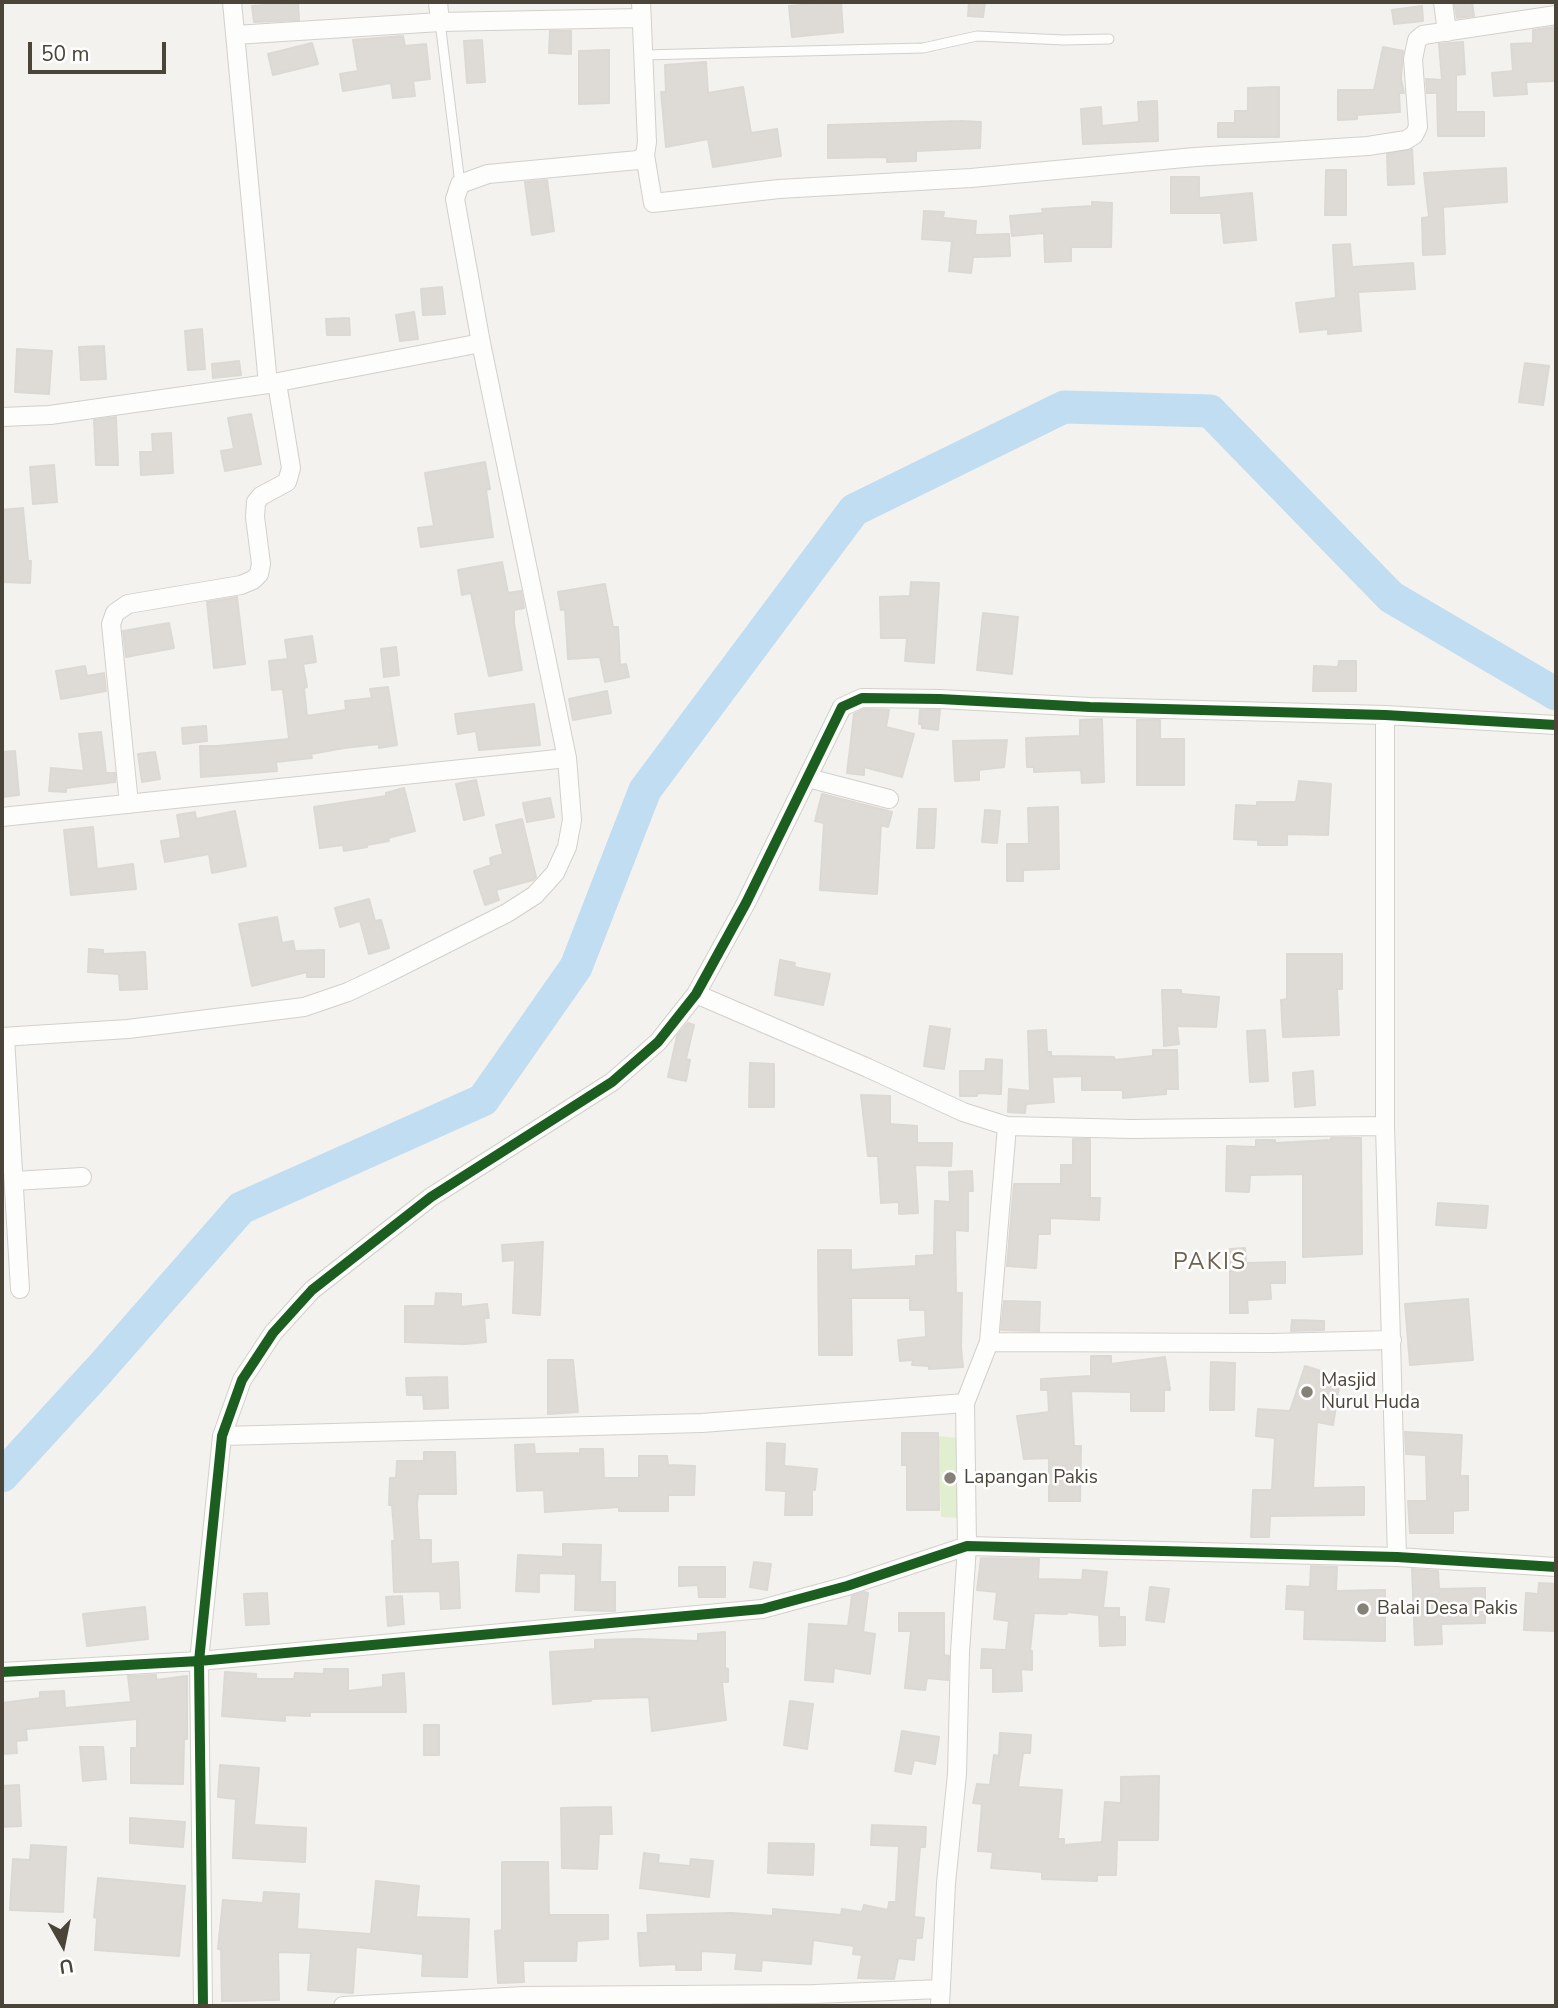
<!DOCTYPE html>
<html>
<head>
<meta charset="utf-8">
<style>
	body { margin:0 }
	#map { position:relative; width:1558px; height:2008px; overflow:hidden; background:#f4f2ee; font-family:"Nunito Sans",sans-serif }
	canvas { display:block }
	.frame { position:absolute; inset:0; border:4px solid #4b4439; pointer-events:none }
	.north { position:absolute; left:28px; top:1910px; width:70px; height:70px; -webkit-text-stroke:5px #fff; paint-order:stroke; rotate:171deg; font-size:19px; font-weight:700; line-height:28px; text-align:center; color:#4b4439 }
	.north::after { content:''; display:block; margin:auto; width:24px; height:32px; background:#4b4439; clip-path:polygon(50% 0,100% 100%,50% 72%,0 100%) }
	.scale { position:absolute; left:28px; top:42px; width:138px; height:32px; box-sizing:border-box; border:4px solid #4b4439; border-top:0; padding-left:9px; font-size:21px; line-height:24px; white-space:nowrap; color:#4b4439; -webkit-text-stroke:5px #fff; paint-order:stroke }
</style>
</head>
<body>
<div id="map">
<canvas width="1558" height="2008"></canvas>
<div class="frame"></div>
<div class="north">U</div>
<div class="scale">50 m</div>
</div>
<script>
const context = document.querySelector('canvas').getContext('2d');
context.lineJoin = 'round';
function fillPath(path, color) { context.fillStyle = color; context.fill(path, 'evenodd'); }
const toPath = rows => new Path2D(rows.map(r => 'M' + r).join(''));
function stroke(path, color, width, dash) { context.strokeStyle = color; context.lineWidth = width; context.lineCap = dash ? 'butt' : 'round'; context.setLineDash(dash || []); context.stroke(path); }
function write(font, color, halo, rows, align = 'center') {
  context.font = font + ' "Nunito Sans",sans-serif'; context.lineWidth = 5; context.setLineDash([]); context.textBaseline = 'middle'; context.strokeStyle = halo; context.fillStyle = color; for (const [text, x, y, turn = 0] of rows) {
    context.save(); context.translate(x, y); context.rotate((+turn || 0) * Math.PI / 180); context.textAlign = isNaN(turn) ? turn : align; if (halo) context.strokeText(text, 0, 0); context.fillText(text, 0, 0); context.restore();
  }
}
fillPath(toPath([
	[938,1436,958,1438,962,1518,941,1517]
]), '#e1eecf');
stroke(toPath([
	[2,1476,100,1369,241,1208,483,1100,576,967,645,790,854,510,1064,407,1210,411,1391,597,1556,694]
]), '#c0ddf1', 33);
const building = toPath([
	[841,2,843,32,792,37,789,6,841,2],
	[969,2,985,2,983,17,968,16,969,2],
	[1454,2,1472,2,1474,16,1457,18,1454,2],
	[298,3,299,20,254,22,252,6,298,3],
	[1422,6,1423,21,1394,24,1392,10,1422,6],
	[1554,27,1556,81,1526,82,1527,94,1494,96,1492,73,1513,71,1511,44,1533,43,1533,30,1554,27],
	[550,31,571,31,571,54,549,53,550,31],
	[403,36,405,46,426,44,430,79,413,81,415,96,393,98,391,83,343,91,340,74,358,71,353,40,403,36],
	[482,40,485,82,467,83,464,41,482,40],
	[1463,42,1465,74,1456,75,1456,112,1484,112,1484,136,1438,136,1437,93,1427,93,1426,79,1442,80,1439,44,1463,42],
	[312,43,318,64,273,75,268,54,312,43],
	[1383,47,1403,51,1401,79,1404,93,1399,93,1400,112,1357,115,1357,119,1338,120,1338,90,1374,90,1383,47],
	[609,50,609,103,579,104,579,51,609,50],
	[706,62,708,93,743,87,751,133,777,129,781,156,713,167,708,139,666,147,661,92,666,92,665,65,706,62],
	[1279,87,1279,137,1218,137,1218,123,1235,123,1235,111,1248,111,1248,88,1279,87],
	[1157,101,1158,141,1083,144,1081,109,1101,107,1102,126,1139,122,1138,102,1157,101],
	[961,121,981,122,980,148,916,151,916,161,887,162,887,157,828,158,828,125,961,121],
	[1412,149,1414,184,1388,185,1387,154,1412,149],
	[1506,168,1507,202,1443,207,1445,254,1423,255,1422,218,1429,217,1424,173,1506,168],
	[1326,170,1346,170,1346,215,1325,215,1326,170],
	[1171,177,1199,177,1199,198,1252,193,1256,240,1224,243,1221,213,1171,213,1171,177],
	[547,180,554,231,532,235,525,182,547,180],
	[1092,202,1112,203,1111,247,1071,247,1071,261,1045,262,1044,233,1012,236,1010,216,1043,213,1042,209,1092,206,1092,202],
	[924,211,944,212,943,218,976,221,975,235,1009,234,1010,256,973,257,971,273,949,271,952,241,922,239,924,211],
	[1350,244,1352,267,1413,263,1415,289,1358,292,1361,331,1328,334,1328,329,1300,332,1296,303,1336,298,1333,245,1350,244],
	[442,287,445,314,423,315,421,289,442,287],
	[414,312,418,339,400,341,396,315,414,312],
	[349,318,350,335,327,335,326,319,349,318],
	[202,329,205,369,188,370,185,331,202,329],
	[104,346,106,379,81,380,79,347,104,346],
	[17,349,52,351,49,394,15,392,17,349],
	[239,361,241,375,213,378,212,364,239,361],
	[1525,363,1549,366,1543,405,1519,402,1525,363],
	[251,414,261,464,225,471,221,451,234,449,228,418,251,414],
	[116,417,118,465,96,465,94,420,116,417],
	[171,433,173,473,141,475,140,452,153,452,152,434,171,433],
	[485,462,490,489,486,490,493,537,421,547,418,528,434,526,425,473,485,462],
	[54,465,57,502,33,504,30,467,54,465],
	[23,508,28,561,31,561,30,583,2,582,2,510,23,508],
	[502,562,508,593,521,591,522,596,524,608,514,610,514,623,522,670,489,676,471,593,462,595,458,570,502,562],
	[911,582,939,583,934,663,905,661,907,638,881,638,880,597,910,596,911,582],
	[605,584,613,627,618,627,620,665,626,664,629,677,605,682,600,657,568,659,565,609,561,610,558,592,605,584],
	[237,597,245,664,214,668,207,602,237,597],
	[983,613,1018,617,1012,674,977,670,983,613],
	[169,623,174,648,126,657,123,631,169,623],
	[312,636,316,662,303,664,307,687,304,688,307,716,346,710,345,701,372,698,370,689,388,687,397,745,379,748,379,744,344,748,311,754,312,758,276,762,277,771,201,777,200,746,218,746,289,739,283,689,272,690,269,661,288,659,285,640,312,636],
	[396,647,399,675,384,677,381,649,396,647],
	[1339,661,1356,661,1356,691,1313,691,1314,666,1338,667,1339,661],
	[85,666,87,676,104,673,106,691,61,699,56,671,85,666],
	[607,691,611,713,573,720,569,699,607,691],
	[534,704,540,745,479,750,476,731,458,734,455,714,534,704],
	[864,709,889,710,886,727,914,734,902,777,864,767,864,775,847,773,854,714,864,709],
	[920,710,940,710,938,730,922,728,922,724,919,724,920,710],
	[1102,719,1104,782,1082,783,1081,770,1034,772,1034,767,1027,767,1026,738,1080,736,1080,720,1102,719],
	[1137,720,1160,720,1160,739,1184,739,1184,785,1137,785,1137,720],
	[206,726,207,741,183,744,182,728,206,726],
	[101,732,106,773,115,773,115,782,66,788,66,792,49,791,51,768,84,771,79,734,101,732],
	[1007,740,1004,767,979,770,979,780,955,781,953,741,1007,740],
	[15,751,19,795,2,797,2,752,15,751],
	[155,752,160,779,142,782,138,754,155,752],
	[476,780,484,815,464,820,456,784,476,780],
	[1299,781,1331,784,1328,835,1287,834,1287,845,1258,845,1258,840,1234,839,1236,805,1257,806,1257,802,1296,802,1299,781],
	[404,788,415,831,388,838,389,841,367,845,367,847,344,851,343,845,320,848,314,807,386,796,386,793,404,788],
	[822,794,892,812,888,827,881,825,877,894,820,890,824,823,815,821,822,794],
	[550,798,554,817,527,822,523,803,550,798],
	[1058,807,1059,869,1023,870,1023,881,1007,881,1007,844,1029,844,1028,808,1058,807],
	[919,809,936,809,934,848,917,848,919,809],
	[985,810,1000,811,997,843,982,842,985,810],
	[235,811,246,866,212,873,209,854,165,862,161,841,181,838,177,815,195,812,196,819,235,811],
	[522,819,536,877,533,880,496,890,499,900,485,905,474,871,491,865,490,858,503,854,496,825,522,819],
	[93,827,97,869,133,864,136,889,71,895,64,830,93,827],
	[369,899,375,921,381,920,389,948,369,954,360,921,340,927,335,908,369,899],
	[277,917,282,943,293,941,295,951,324,950,324,977,307,977,307,972,252,986,239,924,277,917],
	[89,949,103,950,103,954,145,952,147,989,120,990,119,974,88,972,89,949],
	[1287,954,1342,954,1342,989,1337,989,1339,1035,1283,1037,1281,1000,1287,999,1287,954],
	[780,960,795,963,794,967,830,974,823,1005,775,995,780,960],
	[1162,990,1181,990,1181,994,1219,997,1216,1027,1177,1026,1179,1044,1164,1046,1162,990],
	[688,1023,694,1025,686,1059,690,1060,686,1081,668,1077,677,1036,688,1023],
	[930,1026,950,1029,944,1069,924,1066,930,1026],
	[1046,1030,1047,1052,1051,1052,1051,1056,1114,1057,1115,1060,1153,1056,1153,1050,1177,1050,1178,1089,1166,1089,1166,1094,1123,1098,1123,1090,1082,1090,1082,1076,1052,1077,1054,1102,1026,1104,1025,1113,1008,1112,1009,1089,1030,1091,1028,1031,1046,1030],
	[1265,1030,1268,1081,1250,1082,1247,1031,1265,1030],
	[986,1059,1002,1060,1001,1094,977,1093,977,1096,960,1096,960,1071,985,1071,986,1059],
	[750,1063,774,1064,774,1107,749,1107,750,1063],
	[1313,1071,1315,1105,1295,1107,1293,1073,1313,1071],
	[861,1095,890,1096,890,1124,917,1126,917,1143,952,1143,951,1166,915,1165,918,1213,899,1214,899,1202,881,1203,878,1156,868,1156,861,1095],
	[1331,1138,1361,1138,1362,1254,1303,1257,1303,1174,1250,1175,1249,1192,1226,1191,1227,1146,1256,1147,1256,1140,1275,1140,1275,1143,1331,1140,1331,1138],
	[1073,1139,1090,1139,1090,1198,1100,1198,1099,1220,1050,1218,1050,1234,1038,1234,1036,1268,1007,1266,1014,1184,1061,1184,1061,1165,1073,1165,1073,1139],
	[972,1171,973,1191,968,1191,968,1231,955,1230,956,1293,962,1293,961,1347,963,1367,929,1369,929,1366,912,1365,913,1360,900,1361,898,1340,926,1337,925,1310,910,1310,910,1298,851,1298,852,1355,819,1355,818,1250,851,1250,851,1270,916,1266,916,1256,934,1255,935,1201,950,1202,949,1172,972,1171],
	[1438,1203,1488,1206,1486,1228,1436,1225,1438,1203],
	[543,1242,540,1315,513,1313,515,1260,503,1261,502,1245,543,1242],
	[1245,1248,1246,1263,1285,1262,1285,1283,1270,1283,1271,1299,1247,1300,1248,1313,1230,1313,1230,1249,1245,1248],
	[436,1293,461,1294,461,1307,487,1304,489,1318,484,1318,486,1342,465,1344,405,1342,405,1306,435,1306,436,1293],
	[1468,1299,1473,1360,1410,1365,1405,1304,1468,1299],
	[1004,1301,1040,1302,1039,1331,1001,1330,1004,1301],
	[1292,1320,1324,1321,1324,1330,1291,1331,1292,1320],
	[1091,1356,1111,1356,1111,1364,1165,1357,1170,1390,1164,1390,1164,1411,1131,1411,1131,1392,1071,1391,1074,1446,1081,1446,1080,1501,1049,1501,1049,1458,1024,1459,1017,1416,1049,1412,1048,1390,1041,1390,1041,1379,1091,1376,1091,1356],
	[548,1360,573,1360,578,1412,548,1414,548,1360],
	[1211,1362,1235,1363,1234,1410,1210,1410,1211,1362],
	[1305,1366,1324,1372,1319,1384,1339,1387,1333,1425,1317,1422,1313,1488,1364,1487,1364,1515,1270,1516,1269,1537,1251,1537,1253,1490,1272,1490,1275,1438,1256,1436,1258,1409,1290,1411,1305,1366],
	[447,1377,448,1408,424,1409,423,1395,407,1395,406,1378,447,1377],
	[1405,1432,1462,1435,1460,1476,1468,1476,1468,1510,1453,1511,1453,1533,1410,1533,1408,1501,1427,1501,1426,1455,1406,1454,1405,1432],
	[902,1433,938,1433,939,1510,907,1510,907,1465,902,1465,902,1433],
	[767,1443,785,1444,784,1466,817,1469,815,1490,812,1490,812,1515,785,1515,786,1491,766,1490,767,1443],
	[534,1444,535,1454,580,1453,580,1449,603,1449,604,1478,639,1478,639,1456,667,1456,668,1465,695,1466,694,1495,668,1495,668,1511,619,1511,619,1507,545,1512,544,1490,517,1491,515,1445,534,1444],
	[424,1452,455,1452,456,1494,418,1494,417,1505,419,1540,431,1540,431,1564,458,1562,460,1608,441,1609,440,1591,394,1592,392,1541,395,1541,392,1505,389,1505,390,1478,396,1478,397,1461,424,1461,424,1452],
	[563,1544,601,1545,600,1582,615,1582,615,1611,575,1610,576,1574,539,1573,539,1592,516,1591,518,1555,563,1557,563,1544],
	[981,1558,1039,1559,1038,1579,1082,1580,1083,1570,1107,1572,1103,1608,1119,1608,1119,1617,1125,1617,1125,1645,1100,1646,1099,1615,1067,1612,1067,1614,1034,1613,1030,1651,1032,1651,1032,1670,1021,1669,1022,1691,993,1692,993,1668,981,1668,982,1649,1006,1650,1009,1621,994,1619,997,1592,977,1590,981,1558],
	[754,1562,771,1564,767,1590,750,1587,754,1562],
	[1311,1566,1337,1567,1336,1591,1385,1590,1385,1641,1304,1639,1305,1610,1286,1609,1287,1586,1310,1587,1311,1566],
	[679,1567,725,1567,725,1597,699,1597,698,1585,679,1586,679,1567],
	[1412,1569,1438,1571,1439,1589,1485,1588,1485,1623,1441,1624,1442,1644,1415,1645,1412,1569],
	[1539,1583,1556,1584,1556,1631,1524,1630,1526,1593,1538,1594,1539,1583],
	[1150,1587,1169,1589,1164,1622,1146,1620,1150,1587],
	[864,1592,868,1593,863,1632,875,1634,870,1674,834,1668,833,1682,805,1680,809,1624,848,1626,852,1596,864,1592],
	[267,1593,269,1624,246,1625,244,1594,267,1593],
	[402,1596,404,1624,388,1626,386,1597,402,1596],
	[145,1607,148,1639,87,1646,83,1614,145,1607],
	[899,1613,944,1613,944,1655,949,1656,948,1680,927,1678,925,1690,905,1688,911,1631,899,1631,899,1613],
	[725,1632,725,1668,728,1669,728,1682,722,1682,726,1720,652,1731,649,1697,590,1699,591,1701,553,1704,550,1652,595,1649,595,1640,638,1639,698,1641,698,1634,725,1632],
	[324,1669,348,1669,348,1691,383,1687,383,1675,404,1673,406,1712,310,1712,310,1716,285,1715,285,1721,222,1716,225,1672,256,1674,256,1679,294,1679,295,1673,324,1674,324,1669],
	[156,1675,156,1680,187,1676,187,1739,184,1739,183,1784,131,1783,131,1748,137,1748,137,1719,26,1729,27,1740,16,1741,17,1753,2,1754,2,1703,40,1698,40,1692,64,1691,65,1708,131,1702,128,1676,156,1675],
	[790,1701,813,1704,807,1749,784,1745,790,1701],
	[424,1725,439,1725,439,1755,424,1755,424,1725],
	[902,1731,939,1737,935,1764,914,1760,911,1774,895,1771,902,1731],
	[1000,1733,1031,1735,1030,1753,1023,1753,1018,1787,1062,1790,1058,1839,1064,1839,1064,1845,1102,1842,1105,1802,1121,1803,1121,1777,1159,1776,1158,1840,1117,1840,1116,1875,1097,1875,1097,1881,1042,1879,1042,1872,991,1868,993,1852,978,1851,982,1804,973,1803,977,1784,990,1785,994,1755,999,1756,1000,1733],
	[80,1747,103,1747,106,1779,83,1781,80,1747],
	[220,1765,259,1768,254,1825,306,1828,305,1862,233,1858,236,1799,218,1797,220,1765],
	[19,1785,21,1826,2,1827,2,1786,19,1785],
	[611,1807,612,1834,599,1834,597,1869,562,1868,561,1808,611,1807],
	[130,1818,185,1822,183,1847,130,1843,130,1818],
	[872,1825,926,1827,925,1847,920,1847,914,1917,924,1918,922,1938,916,1938,914,1960,898,1958,894,1979,858,1978,862,1955,853,1954,854,1946,813,1940,811,1964,762,1960,761,1971,735,1969,737,1953,701,1951,701,1970,676,1970,676,1964,640,1966,638,1933,648,1933,647,1915,732,1913,773,1916,773,1909,841,1915,842,1909,862,1912,864,1905,888,1910,889,1902,896,1902,899,1846,871,1845,872,1825],
	[769,1843,814,1844,813,1875,768,1873,769,1843],
	[31,1845,66,1847,63,1912,10,1910,13,1859,30,1860,31,1845],
	[644,1853,659,1855,658,1863,690,1866,691,1859,713,1861,709,1897,640,1888,644,1853],
	[502,1862,548,1862,549,1915,608,1915,608,1939,577,1941,576,1961,523,1961,524,1982,498,1983,495,1931,502,1930,502,1862],
	[98,1878,185,1886,179,1956,95,1950,97,1918,94,1917,98,1878],
	[376,1881,419,1886,416,1917,469,1919,467,1977,422,1976,423,1954,356,1947,353,1993,308,1990,311,1953,278,1952,279,2000,222,2001,221,1949,218,1949,223,1900,263,1903,264,1892,299,1894,297,1929,371,1934,376,1881]
]);
fillPath(building, '#dedbd6');
stroke(building, '#dcd9d4', 2);
const lane = toPath([
	[440,22,460,184],
	[643,55,923,48,977,36,1064,40,1109,39]
]);
const street = toPath([
	[232,2,268,384],
	[438,2,440,22],
	[641,2,647,142,645,155,653,203,779,189,971,178,1195,157,1368,146,1406,140,1414,135,1418,127,1413,59,1417,40,1423,35,1556,15],
	[1443,2,1447,32],
	[235,35,440,22,640,18],
	[481,343,455,199,460,184,488,174,638,160,645,155],
	[2,417,50,415,268,384,481,343,567,758,2,817],
	[1385,715,1385,1126,1397,1557],
	[808,778,889,799],
	[129,804,111,624,115,613,128,604,241,585,253,580,259,574,261,564,255,517,256,502,261,496,287,482,291,468,277,383],
	[696,994,868,1068,963,1112,1007,1126,1132,1129,1385,1126],
	[2,1037,128,1029,304,1007,348,992,386,974,507,913,535,895,555,873,567,847,572,820,567,758],
	[5,1037,20,1289],
	[14,1181,82,1177],
	[989,1342,1271,1343,1392,1340],
	[222,1436,702,1423,965,1403],
	[2,1672,199,1661,762,1609,847,1586,967,1546,1397,1557,1556,1567],
	[203,2006,199,1661,222,1436,242,1380,273,1333,312,1290,431,1197,612,1082,658,1042,696,994,746,903,842,707,862,698,940,699,1090,707,1385,715,1556,725],
	[343,2006,524,1996,815,1994,941,1989],
	[940,2006,946,1883,957,1774,960,1652,967,1546,965,1403,989,1342,1007,1126]
]);
stroke(lane, '#d2d0cb', 11);
stroke(street, '#d2d0cb', 20);
stroke(lane, '#fdfdfc', 9);
stroke(street, '#fdfdfc', 18);
stroke(toPath([
	[2,1672,199,1661,762,1609,847,1586,967,1546,1397,1557,1556,1567],
	[203,2006,199,1661,222,1436,242,1380,273,1333,312,1290,431,1197,612,1082,658,1042,696,994,746,903,842,707,862,698,940,699,1090,707,1385,715,1556,725]
]), '#1b5e20', 10);
for (const [x, y, r, color] of [
	[1307,1392,7,"#868178"],
	[950,1478,7,"#868178"],
	[1363,1609,7,"#868178"]
]) { const dot = new Path2D(); dot.arc(x, y, r, 0, 2 * Math.PI); context.fillStyle = color; context.fill(dot); stroke(dot, '#fff', 2.5); }
write('19px', '#4b4439', '#fff', [
	["Masjid",1321,1381],
	["Nurul Huda",1321,1403],
	["Lapangan Pakis",964,1478],
	["Balai Desa Pakis",1377,1609]
], 'left');
context.letterSpacing = '2px';
write('23px', '#6e6250', '#fff', [
	["PAKIS",1210,1263]
]);
context.letterSpacing = '0px';
</script>
</body>
</html>
